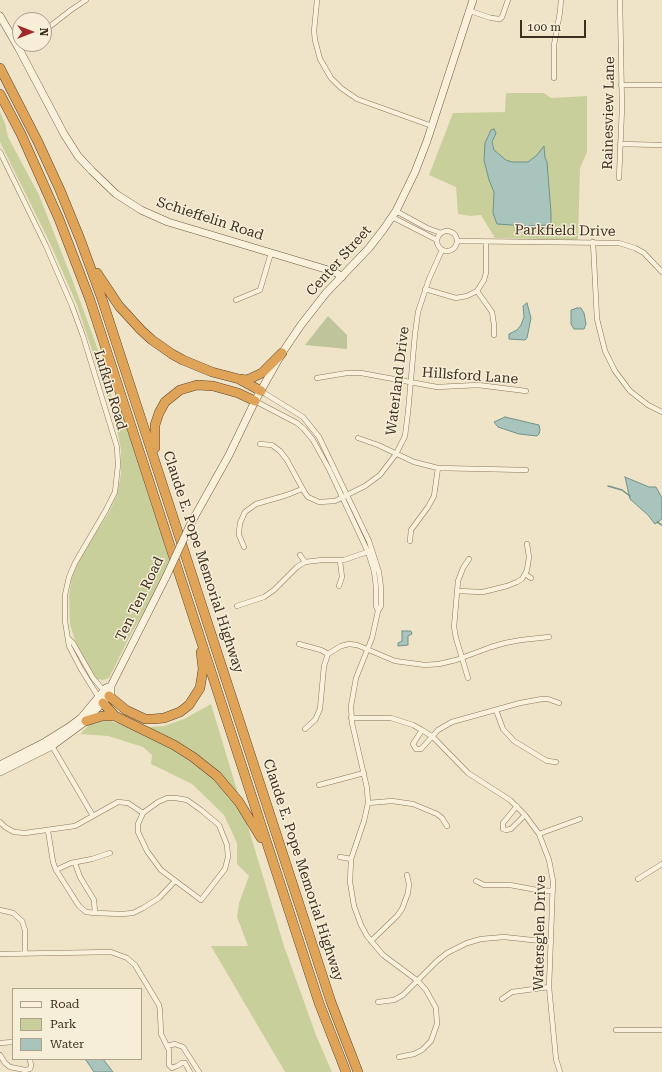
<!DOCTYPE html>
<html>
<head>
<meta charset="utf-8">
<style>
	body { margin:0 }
	#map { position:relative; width:662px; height:1072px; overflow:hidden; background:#f0e4c8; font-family:"Roboto Serif",serif }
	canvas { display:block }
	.legend { position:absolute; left:12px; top:988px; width:130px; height:72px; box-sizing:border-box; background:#f7eed8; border:1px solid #ada18e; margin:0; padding:5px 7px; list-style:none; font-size:12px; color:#3d2e20 }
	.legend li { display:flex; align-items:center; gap:8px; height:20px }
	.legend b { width:20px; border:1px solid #ada18e }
	.north { position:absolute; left:12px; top:12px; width:40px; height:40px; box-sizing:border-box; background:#f7eed8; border:1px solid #ada18e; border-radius:50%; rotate:90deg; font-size:11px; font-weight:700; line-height:16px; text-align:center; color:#3d2e20 }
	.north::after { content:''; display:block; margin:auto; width:14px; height:18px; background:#9e2a2b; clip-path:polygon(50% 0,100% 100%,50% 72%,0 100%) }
	.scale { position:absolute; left:520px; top:20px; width:66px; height:18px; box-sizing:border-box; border:2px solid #3d2e20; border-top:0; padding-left:5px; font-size:12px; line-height:14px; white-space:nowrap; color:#3d2e20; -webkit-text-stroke:3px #f7eed8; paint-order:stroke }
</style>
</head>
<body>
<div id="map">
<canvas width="662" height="1072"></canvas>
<ul class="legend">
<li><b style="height:5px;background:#faf1dc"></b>Road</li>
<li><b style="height:11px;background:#c9cf9b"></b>Park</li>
<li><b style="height:11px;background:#a9c4bc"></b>Water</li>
</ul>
<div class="north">N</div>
<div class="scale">100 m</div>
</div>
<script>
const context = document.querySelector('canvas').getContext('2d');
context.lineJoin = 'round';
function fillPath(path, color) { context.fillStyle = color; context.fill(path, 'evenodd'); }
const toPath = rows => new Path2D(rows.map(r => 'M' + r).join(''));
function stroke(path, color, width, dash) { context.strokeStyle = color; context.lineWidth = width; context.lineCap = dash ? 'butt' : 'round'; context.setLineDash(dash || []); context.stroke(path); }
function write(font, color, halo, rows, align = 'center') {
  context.font = font + ' "Roboto Serif",serif'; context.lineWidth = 3; context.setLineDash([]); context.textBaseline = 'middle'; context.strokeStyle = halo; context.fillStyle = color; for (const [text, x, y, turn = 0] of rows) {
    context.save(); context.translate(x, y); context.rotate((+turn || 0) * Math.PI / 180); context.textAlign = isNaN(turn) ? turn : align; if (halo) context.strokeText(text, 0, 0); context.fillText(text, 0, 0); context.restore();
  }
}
fillPath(toPath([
	[506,93,544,93,551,98,587,96,587,152,580,168,578,240,495,238,481,215,470,216,458,214,456,187,429,175,453,113,505,112],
	[0,112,5,123,8,137,39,195,72,279,97,347,115,408,116,416,123,414,171,559,153,596,130,636,109,678,103,680,96,679,93,676,76,644,70,624,69,596,72,575,76,566,88,545,109,512,117,495,121,474,121,450,115,420,77,305,50,243,0,142],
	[211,704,284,946,316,1035,332,1072,285,1072,211,946,248,946,237,917,239,903,249,876,237,864,237,843,224,815,192,784,151,764,152,755,143,747,108,736,80,734,90,724,105,719,125,726,148,727,164,726,184,719]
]), '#c9cf9b');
fillPath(toPath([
	[328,316,347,335,347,349,305,345]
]), '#bfc49a');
const water = toPath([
	[494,129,496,133,492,142,494,150,506,160,512,162,528,162,537,155,544,146,545,158,547,162,551,213,551,222,549,225,527,226,497,224,493,213,494,192,489,180,484,160,485,143,491,130,494,129],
	[527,303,531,318,527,338,525,340,509,339,509,334,517,330,521,325,524,317,523,306,527,303],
	[577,308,581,308,584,313,586,324,584,329,574,329,571,324,571,310,577,308],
	[505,417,539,425,540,430,539,434,537,436,519,434,498,427,494,422,505,417],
	[625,477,649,487,656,487,662,498,662,519,655,524,648,515,630,499,625,477],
	[402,631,411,631,412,634,408,636,408,645,398,646,398,643,402,641,402,631],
	[83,1059,103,1059,113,1072,94,1072,86,1060,83,1059]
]);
fillPath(water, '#a9c4bc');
stroke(water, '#6f938a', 1);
stroke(toPath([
	[608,486,622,490,630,496],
	[657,522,662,525]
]), '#6f938a', 1.5);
const street = toPath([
	[317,0,314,31,315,40,320,59,331,78,341,88,357,99,432,126],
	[470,11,491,18,500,19,502,17,508,0],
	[44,31,71,10,86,0],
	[554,78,554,45,560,12,561,0],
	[621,85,662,85],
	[620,144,662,145],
	[0,152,46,246,72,306,83,336,117,447,118,465,115,492,106,510,75,563,69,577,65,595,65,621,69,646,81,669,99,698],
	[619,178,622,108,620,0],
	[396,211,427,228,441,233],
	[392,217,437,240],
	'437 241a10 10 0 1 1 20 0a10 10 0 1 1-20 0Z',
	[457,241,619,243,635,248,644,253,662,272],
	[593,242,597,319,605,351,615,371,630,391,648,405,662,412],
	[425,289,456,298,467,296,477,291,484,280,486,273,486,242],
	[477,291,492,312,494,325,494,335],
	[236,300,260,290,271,253],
	[317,378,347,373,361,373,437,387,478,385,526,391],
	[261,391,303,417,319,437,369,541,379,572,381,588,381,606,378,611,372,638,356,678,351,706,352,723,367,788,368,803,364,821,351,859,350,882,354,906,361,925,367,936,383,955,418,981,426,990,436,1008,437,1024,431,1041,422,1050,414,1054,399,1057],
	[255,401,297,423,304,429,313,440,329,469,368,552,374,571,376,587,376,606,378,611],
	[358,438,378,445,414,462,438,468,526,470],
	[260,444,272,445,280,451,287,460,305,493,308,497,319,502,335,501,365,486,380,475,396,454,405,436,408,412,415,334,418,312,429,279,442,250],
	[410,541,411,530,428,507,434,496,438,468],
	[244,547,239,535,239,532,240,523,245,512,256,504,287,495,302,489],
	[300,555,305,562],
	[525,574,531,578],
	[339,586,342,577,340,561],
	[457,591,483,592,507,586,517,582,522,579,527,570,529,557,527,544],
	[237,606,264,597,274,590,297,567,305,562,322,560,344,560,370,551],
	[69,639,73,643,93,678,105,692],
	[299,644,321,650,328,654],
	[468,678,456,638,454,627,458,581,463,568,469,559],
	[496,710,503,729,514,741,547,761,556,762],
	[351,718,391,718,413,725,422,730,433,737,468,773,510,800,525,815,539,834,549,860,553,881,549,987,556,1059,560,1072],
	[305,729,315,720,320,709,324,666,328,654,341,646,349,644,357,645,395,661,425,665,439,664,456,660,491,647,505,643,521,640,549,637],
	[422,730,413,744,416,749,421,749,438,730,452,722,520,703,542,699,548,699,559,703],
	[52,746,93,816],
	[319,785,364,773],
	[167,798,176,798,187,800,201,810,219,825,227,845,228,857,225,869,201,900,161,870,147,851,138,832,138,824,143,813,158,802,167,798],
	[368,803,392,801,413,804,437,814,442,818,447,826],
	[517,806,503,823,503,829,506,830,511,829,525,815],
	[0,822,5,827,14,832,25,833,75,826,118,802,128,803,143,813],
	[48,831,53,862,56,870,79,906,86,912,95,913,122,914,133,913,143,908,159,898,175,881],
	[539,834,580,819],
	[340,857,351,859],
	[75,863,80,877,94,900,95,913],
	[56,870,71,863,92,859,110,853],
	[638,879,662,864],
	[476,881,484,885,510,885,537,890,553,891],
	[0,910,13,913,22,921,25,930,25,954],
	[371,941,397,916,402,909,408,893,409,884,407,875],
	[0,954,111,952,127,958,135,965,159,1005,160,1011,161,1034,169,1050,169,1065,172,1068,177,1066,182,1063,185,1063,190,1072],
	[502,999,512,992,549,987],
	[378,1002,394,1000,403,995,437,961,447,953,467,943,481,939,504,937,551,942],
	[616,1030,662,1030],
	[0,1043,13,1042],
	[167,1046,175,1044,183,1047,199,1072],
	[0,1055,5,1063,10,1067,25,1070,30,1069,31,1066,30,1059]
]);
const secondary = toPath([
	[0,16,18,47,64,134,78,156,92,171,116,194,141,210,168,222,335,272,342,277],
	[191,523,229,455,255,401,282,353,301,325,326,293,369,248,383,230,396,211,415,172,427,141,473,0],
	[0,765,45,742,69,727,81,718,106,688,111,686],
	[0,772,52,746,86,721,111,693,111,686,113,682,166,577]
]);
const highway = toPath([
	[0,68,38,142,60,190,80,239,102,299,331,1002,358,1072],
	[0,94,21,134,59,219,90,300,319,1003,346,1072],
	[97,273,119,306,141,330,152,340,172,354,183,360,212,372,239,379,261,391],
	[240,379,247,380,262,373,282,353],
	[155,448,155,425,159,413,165,402,180,390,197,385,213,386,238,393,255,401],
	[109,696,126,710,145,719,153,719,164,718,180,712,189,705,200,688,203,669,201,652],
	[103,703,115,716,174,745,193,757,217,776,239,802,261,838],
	[86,721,102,716,115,716]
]);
stroke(street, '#8d765c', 5.5);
stroke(secondary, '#6f573f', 8);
stroke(highway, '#5b4430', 10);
stroke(street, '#faf1dc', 4.5);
stroke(secondary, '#faf1dc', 7);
stroke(highway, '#e0a458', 9);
const secondaryBridge = toPath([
	[166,577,191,523]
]);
stroke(secondaryBridge, '#6f573f', 8, []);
stroke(secondaryBridge, '#faf1dc', 7);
write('14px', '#3d2e20', '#f7eed8', [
	["Rainesview Lane",609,113,-89],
	["Schieffelin Road",210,219,18],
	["Parkfield Drive",565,231,1],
	["Center Street",339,261,-48],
	["Hillsford Lane",470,376,4],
	["Waterland Drive",398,381,-83],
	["Lufkin Road",110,390,73],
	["Claude E. Pope Memorial Highway",203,562,72],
	["Ten Ten Road",140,599,-64],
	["Claude E. Pope Memorial Highway",303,870,72],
	["Watersglen Drive",540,933,-89]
]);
</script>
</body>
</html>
